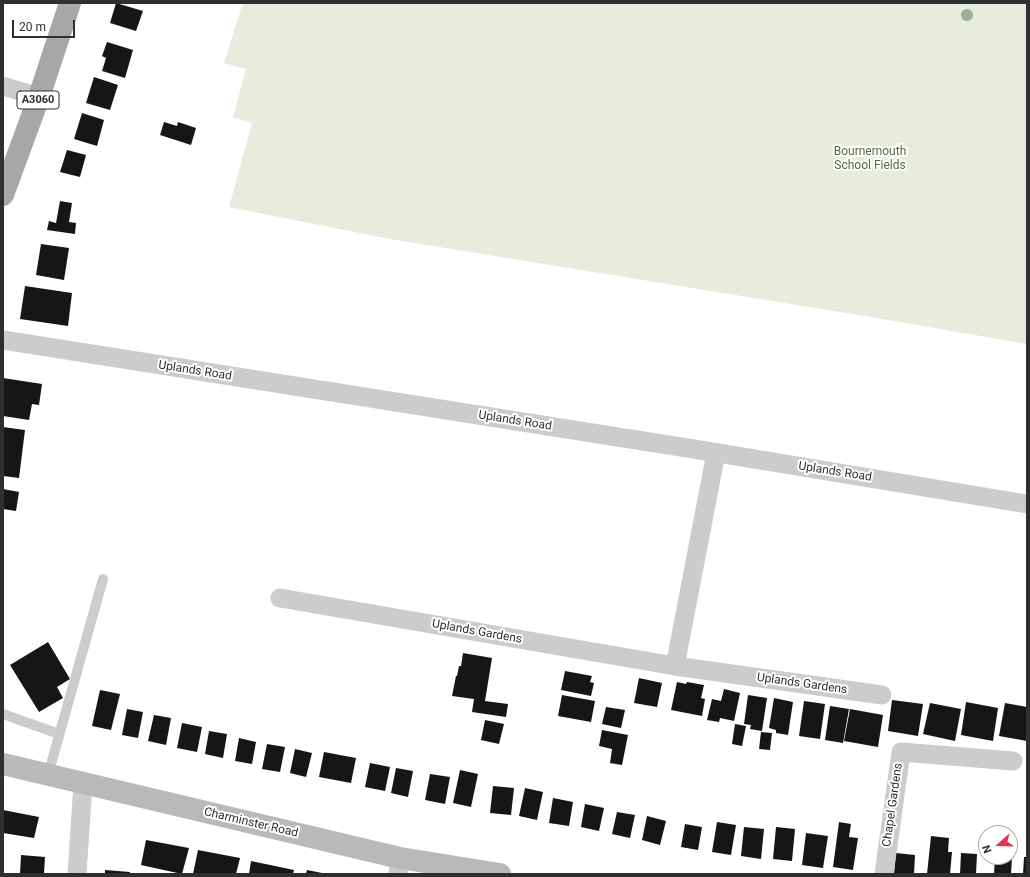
<!DOCTYPE html>
<style>
body{margin:0}
#map{position:relative;width:1030px;height:877px;overflow:hidden;background:#fff;font-family:Roboto,sans-serif}
canvas{display:block}
.frame{position:absolute;inset:0;border:4px solid #2f2f2f;pointer-events:none}
.north{position:absolute;left:978px;top:825px;width:40px;height:40px;box-sizing:border-box;background:#fff;border:1px solid #acacac;border-radius:50%;rotate:250deg;font-size:11px;font-weight:700;line-height:16px;text-align:center;color:#2f2f2f}
.north::after{content:'';display:block;margin:auto;width:14px;height:18px;background:#e33551;clip-path:polygon(50% 0,100% 100%,50% 72%,0 100%)}
.scale{position:absolute;left:12px;top:20px;width:63px;height:18px;box-sizing:border-box;border:2px solid #2f2f2f;border-top:0;padding-left:5px;font-size:12px;line-height:14px;white-space:nowrap;color:#2f2f2f;-webkit-text-stroke:3px #fff;paint-order:stroke}
</style>
<div id="map">
<canvas width="1030" height="877"></canvas>
<div class="frame"></div>
<div class="north">N</div>
<div class="scale">20 m</div>
</div>
<script>
const c = document.querySelector('canvas').getContext('2d');
c.lineJoin = 'round';
function fillPath(path, color) {
  c.fillStyle = color;
  c.fill(path, 'evenodd');
}
function trace(path, color, width, dash) {
  c.strokeStyle = color;
  c.lineWidth = width;
  c.lineCap = dash ? 'butt' : 'round';
  c.setLineDash(dash || []);
  c.stroke(path);
}
function drawText(font, color, halo, rows, align = 'center') {
  c.font = font + ' Roboto,sans-serif';
  c.lineWidth = 4;
  c.setLineDash([]);
  c.textBaseline = 'middle';
  c.strokeStyle = halo;
  c.fillStyle = color;
  for (const [text, x, y, turn = 0] of rows) {
    c.save();
    c.translate(x, y);
    c.rotate((+turn || 0) * Math.PI / 180);
    c.textAlign = isNaN(turn) ? turn : align;
    if (halo) c.strokeText(text, 0, 0);
    c.fillText(text, 0, 0);
    c.restore();
  }
}
fillPath(new Path2D(`
 M243 3H1027V344L871 317 390 239 229 207 252 123 233 117 246 69 224 63Z`), '#e7ecdd');
fillPath(new Path2D(`
 M116 3 143 11 136 31 110 23Z
 M107 42 133 50 125 78 102 71 106 58 102 56Z
 M94 77 118 85 110 110 86 103Z
 M82 113 104 120 97 146 74 139Z
 M164 122 177 126 178 122 196 128 191 145 160 135Z
 M67 150 86 155 80 177 60 172Z
 M60 201 72 203 69 222 76 223 75 234 47 230 49 221 56 223Z
 M41 244 69 248 64 280 36 275Z
 M25 286 72 293 68 326 20 319Z
 M3 378 42 384 39 405 32 404 29 420 3 416Z
 M3 427 25 430 19 478 3 476Z
 M3 489 19 492 16 511 3 509Z
 M48 642 70 679 57 687 63 698 39 712 10 665Z
 M463 653 492 658 485 701 508 704 506 717 472 712 474 699 452 696 456 676H457L459 666H461Z
 M565 671 592 676 590 682 594 683 591 696 561 690Z
 M639 678 662 683 657 707 634 703Z
 M677 682 686 684 687 682 704 685 701 698 705 699 702 716 671 710Z
 M724 689 740 693 734 721 720 718 719 722 707 720 712 699 721 701Z
 M100 690 120 694 111 730 92 726Z
 M562 695 595 701 591 722 558 716Z
 M748 695 767 698 762 731 750 729 751 725 744 724Z
 M774 698 793 702 788 735 776 733V730L769 728Z
 M892 700 923 704 918 736 888 731Z
 M804 701 825 704 820 739 799 736Z
 M966 702 998 708 993 741 961 735Z
 M930 703 961 709 955 741 923 734Z
 M1005 703 1027 707V741L999 736Z
 M830 706 849 709 843 743 825 740Z
 M606 707 625 710 621 728 602 724Z
 M127 709 143 712 138 738 122 735Z
 M850 709 883 715 878 747 844 741Z
 M154 715 171 718 166 745 148 741Z
 M485 720 504 724 499 744 481 740Z
 M182 723 202 727 197 752 177 748Z
 M735 724 746 726 742 746 732 744Z
 M602 730 628 735 622 765 610 763 612 749 599 746Z
 M209 731 227 734 223 758 205 754Z
 M761 732 772 733 770 750 759 749Z
 M239 738 256 742 252 764 235 761Z
 M267 744 285 747 280 772 262 769Z
 M295 749 312 753 306 777 290 773Z
 M324 752 356 758 351 783 319 777Z
 M370 763 390 767 385 791 365 787Z
 M396 768 413 771 408 797 391 793Z
 M460 770 478 774 471 807 453 803Z
 M430 774 450 777 445 804 425 800Z
 M493 786 514 788 511 815 490 813Z
 M525 788 543 792 537 820 519 816Z
 M553 798 573 802 569 826 549 823Z
 M585 804 604 808 599 831 581 827Z
 M3 810 39 817 34 838 3 833Z
 M617 812 635 815 630 838 612 834Z
 M647 816 666 821 660 845 642 840Z
 M717 822 736 825 731 855 712 852Z
 M839 822 851 824 849 837 858 838 853 870 833 867Z
 M685 824 702 827 698 850 681 847Z
 M744 827 764 829 761 859 741 856Z
 M776 827 795 829 792 861 773 859Z
 M806 833 828 836 823 868 802 865Z
 M931 836 949 838 948 852H952L950 874H927Z
 M146 840 189 848 182 874 141 865Z
 M198 850 240 858 236 874H193Z
 M896 853 915 855 914 874H894Z
 M961 853 977 854 976 874H960Z
 M21 855 45 857 44 874H20Z
 M995 857 1012 858 1011 874H994Z
 M1024 857H1027V874H1023Z
 M251 861 294 870 293 874H249Z
 M105 870 130 872V874H105Z
 M307 870 322 873V874H306Z`), '#161616');
trace(new Path2D(`
 M3 714 59 734
 M48 775 103 579`), '#ccc', 10);
trace(new Path2D(`
 M3 86 39 97
 M3 340 700 450 1027 504
 M280 598 675 666 882 695
 M675 666 716 453
 M77 874 83 784
 M398 874 400 858
 M884 874 901 752 1013 761`), '#ccc', 19);
trace(new Path2D(`
 M3 764 400 858 500 874`), '#b9b9b9', 22);
trace(new Path2D(`
 M3 195 39 97 70 3`), '#a7a7a7', 22);
c.fillStyle = '#a2ae94';
for (const [x, y] of [
 [967,15]
]) {
  c.beginPath();
  c.arc(x, y, 6, 0, 2 * Math.PI);
  c.fill();
}
for (const [x, y, w] of [
 [38,100,42]
]) {
  const box = new Path2D();
  box.roundRect(x - w / 2, y - 9, w, 18, 3);
  c.fillStyle = '#fff';
  c.fill(box);
  trace(box, '#2f2f2f', 1);
}
drawText('bold 11px', '#2f2f2f', null, [
 ["A3060",38,100]
]);
drawText('12px', '#566b3d', '#fff', [
 ["Bournemouth",870,152],
 ["School Fields",870,166]
]);
drawText('12px', '#2f2f2f', '#fff', [
 ["Uplands Road",195,371,9],
 ["Uplands Road",515,421,9],
 ["Uplands Road",835,472,9],
 ["Uplands Gardens",477,632,10],
 ["Uplands Gardens",802,684,8],
 ["Chapel Gardens",893,805,-82],
 ["Charminster Road",251,823,13]
]);
</script>
